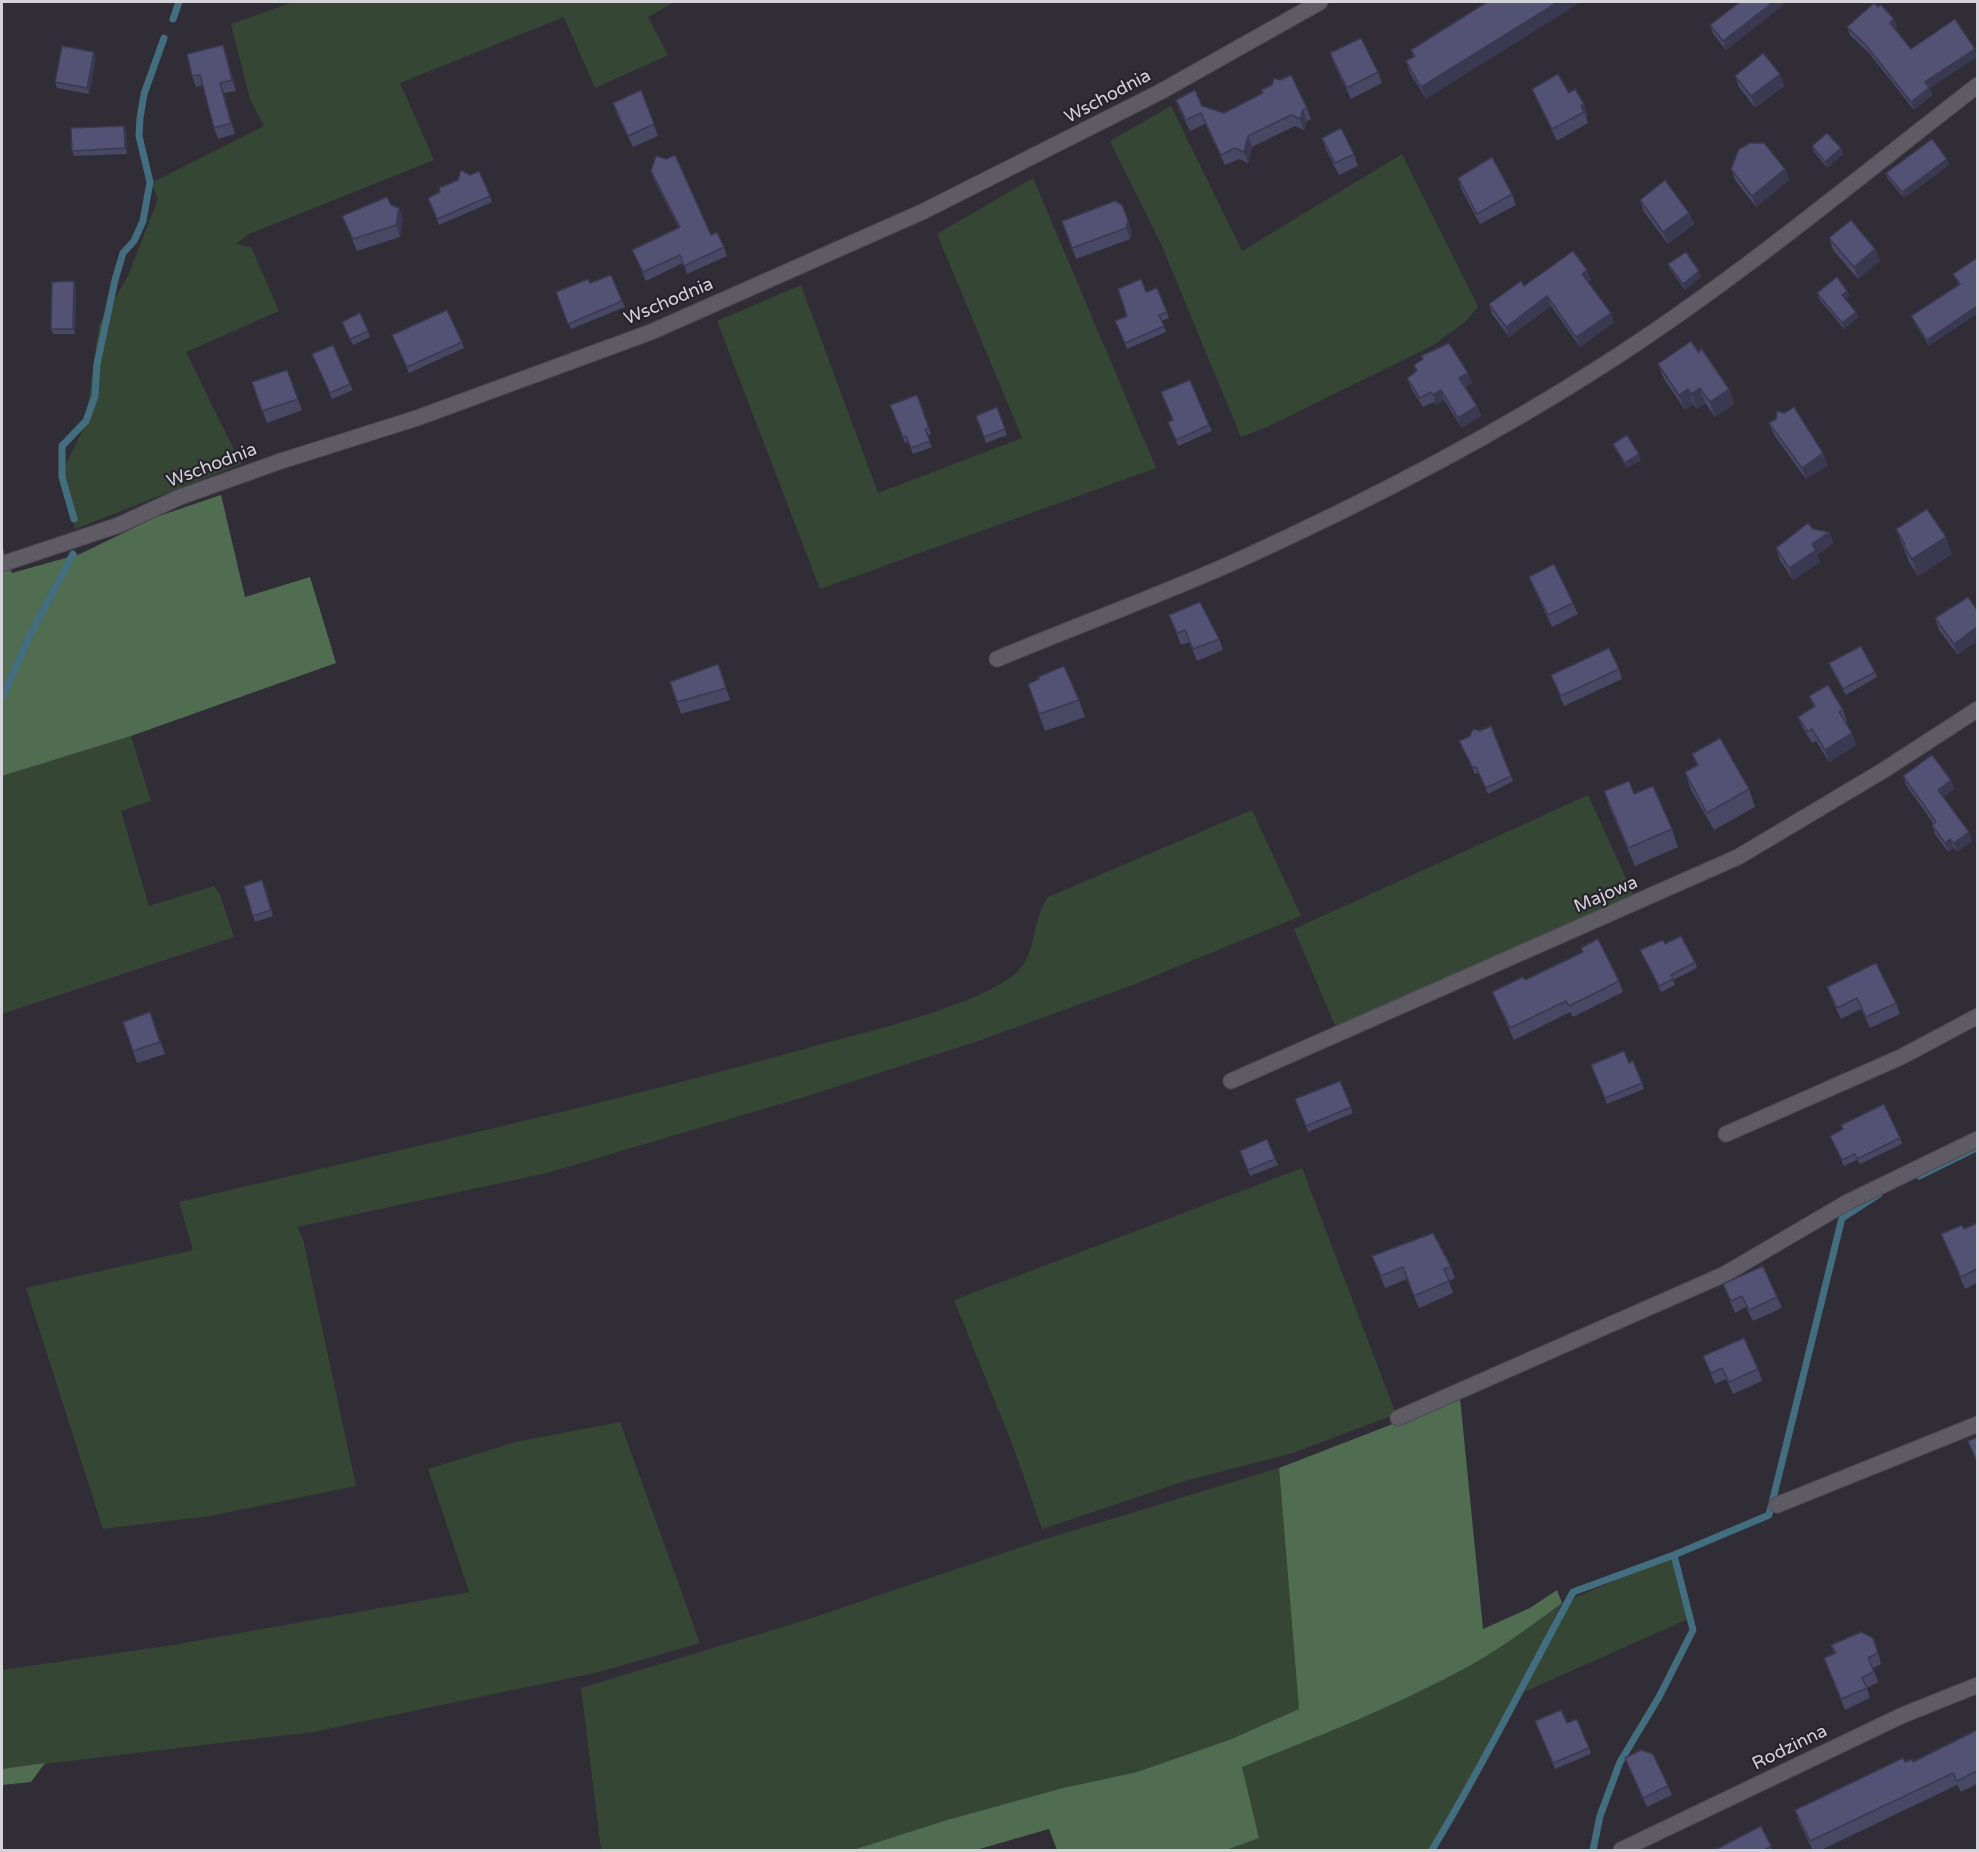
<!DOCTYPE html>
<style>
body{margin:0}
#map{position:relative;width:1979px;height:1852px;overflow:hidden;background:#302d36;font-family:"Varela Round",sans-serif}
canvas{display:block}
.frame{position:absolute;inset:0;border:3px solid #d5d3da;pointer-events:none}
</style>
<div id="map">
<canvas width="1979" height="1852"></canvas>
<div class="frame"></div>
</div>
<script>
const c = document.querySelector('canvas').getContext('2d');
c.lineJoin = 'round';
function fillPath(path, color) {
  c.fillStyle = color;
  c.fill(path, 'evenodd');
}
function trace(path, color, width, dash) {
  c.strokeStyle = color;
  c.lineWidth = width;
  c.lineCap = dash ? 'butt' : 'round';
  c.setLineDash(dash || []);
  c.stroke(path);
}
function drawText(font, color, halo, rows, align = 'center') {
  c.font = font + ' "Varela Round",sans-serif';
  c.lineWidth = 4.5;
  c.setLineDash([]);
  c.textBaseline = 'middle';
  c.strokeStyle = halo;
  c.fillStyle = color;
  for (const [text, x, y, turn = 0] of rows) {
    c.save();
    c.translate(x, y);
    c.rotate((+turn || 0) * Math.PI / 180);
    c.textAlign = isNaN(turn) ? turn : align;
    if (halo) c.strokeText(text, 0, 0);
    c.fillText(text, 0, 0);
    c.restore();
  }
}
fillPath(new Path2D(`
 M293 2H674L648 17 668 55 595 88 564 17 400 83 434 160 249 234 236 244 251 247 279 311 186 352 241 464 75 529 62 472 85 425 99 325 128 276 158 199 151 183 264 126 250 99 231 24Z
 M1171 106 1242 251 1402 154 1478 307 1466 321 1432 346 1267 427 1241 437 1161 244 1110 141Z
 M1033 178 1156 468 820 589 717 321 801 285 878 493 1022 438 937 234Z
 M131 736 151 801 121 811 149 906 214 886 220 895 234 937 2 1014V776Z
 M1588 795 1635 898 1437 982 1336 1028 1294 929Z
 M1252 810 1301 916 1130 986 981 1040 814 1094 547 1173 297 1227 303 1239 356 1486 210 1516 103 1529 26 1288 193 1250 179 1202C395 1151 612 1103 826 1043 873 1030 984 1004 1018 971 1037 952 1032 919 1048 897Z
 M1302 1168 1396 1414 1293 1453 1185 1481 1042 1529 1013 1446 954 1300Z
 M620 1422 700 1643 599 1672 313 1732 2 1769V1670L173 1645 469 1592 428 1469 515 1442Z
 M1279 1468 1299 1709 1229 1740 1137 1772 1063 1788 947 1820 853 1850H601L581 1688 812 1618 1039 1541Z
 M1672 1557 1688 1619 1524 1692 1571 1599Z
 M1562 1603 1475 1775 1429 1850H1226L1259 1837 1241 1767C1352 1723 1465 1674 1562 1603Z`), '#354635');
fillPath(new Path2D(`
 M221 495 245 597 310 577 336 663 131 736 2 776V543L5 558 12 573 80 554 156 517Z
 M1460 1398 1483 1629 1530 1608 1557 1590 1562 1603C1532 1625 1503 1647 1471 1665 1398 1705 1319 1736 1242 1767L1259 1838 1226 1850H1057L1049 1829 976 1850H853L947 1820 1063 1788 1137 1772 1229 1740 1299 1709 1279 1468Z
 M45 1763 31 1782 2 1785V1769Z`), '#506d51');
trace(new Path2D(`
 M173 19 179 2
 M74 519 62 477V446L86 421 95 396 97 364 115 280 123 253 134 241 143 221 150 182 139 136 140 118 144 94 164 38
 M2 698 29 637 73 554
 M1919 1176 1976 1148
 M1432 1850C1483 1766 1526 1678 1573 1592L1674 1555
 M1593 1850 1600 1816 1620 1762 1659 1697 1693 1630 1674 1555 1769 1515 1842 1218 1879 1194`), '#436e7f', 7);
const street = new Path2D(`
 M2 564 119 525 180 497 281 461 417 418 651 332 922 212 1160 92 1320 2
 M997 659C1078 625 1161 595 1241 559 1366 502 1490 438 1605 364 1736 280 1855 180 1978 85
 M1231 1081 1738 857 1884 770 1978 709
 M1726 1134 1901 1057 1978 1016
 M1398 1418 1725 1274 1846 1203 1978 1139
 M1777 1505 1978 1424
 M1621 1850 1903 1715 1978 1685`);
trace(street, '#4d4a53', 17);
trace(street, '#5f5b65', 15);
fillPath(new Path2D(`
 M1487 2 1426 99 1410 73 1406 61 1413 57 1411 50Z
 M1740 2H1782L1783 5 1726 50 1713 34 1710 25Z
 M1878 7 1894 19 1897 27 1895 29 1930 88 1932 95 1914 110 1869 53 1850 35 1847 27Z
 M223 45 227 56 236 91 224 93 235 134 218 139 214 128 203 85 196 87 192 76Z
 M1330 53 1378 72 1382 83 1351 99 1334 64Z
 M96 58 89 94 57 88 55 82Z
 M1780 74 1784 86 1755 108 1739 87 1735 76Z
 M1532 89 1569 93 1588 116 1586 117 1588 123 1557 141 1537 101Z
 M641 90 658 136 633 147 617 115 613 103Z
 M1176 100 1202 106 1224 113 1307 108 1311 119 1307 121 1304 130 1295 126 1252 147 1248 163 1239 159 1225 165 1205 124 1190 131 1180 111Z
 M124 126 126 132 127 154 74 156 72 151Z
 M1322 138 1354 154 1358 166 1339 175 1326 150Z
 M1812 146 1841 148 1843 154 1827 168 1814 152Z
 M1949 165 1904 198 1888 179 1886 173Z
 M1731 169H1785L1789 180 1756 207 1735 180Z
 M651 171 711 235 724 247 727 256 687 274 683 263 646 281 632 250 679 228 654 180Z
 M1458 178 1512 194 1516 205 1480 224 1461 189Z
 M458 180 490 196 492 202 439 225 428 198 440 192Z
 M1640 200 1689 213 1694 224 1668 244 1644 212Z
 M1115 201 1132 231 1130 239 1076 259 1062 221Z
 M391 205 399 208 403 219 400 237 357 251 342 216Z
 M1829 238 1875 249 1880 261 1858 279 1833 250Z
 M1977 258 1929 346 1914 322 1911 316 1959 285 1953 274Z
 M1668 264 1701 277 1685 290 1670 269Z
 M1587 270 1591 280 1588 282 1611 313 1614 322 1580 347 1551 306 1509 337 1492 314 1489 304 1524 286Z
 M611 275 625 307 571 329 556 292 590 283Z
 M74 281 76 287 75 334H53L51 329Z
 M1847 291 1849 296 1846 299 1856 312 1858 317 1844 329 1819 299 1817 293Z
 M1146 292 1167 312 1169 318 1162 321 1166 332 1127 349 1115 321 1127 316Z
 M342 322 368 331 370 337 353 345Z
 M392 335 462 342 464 348 409 373Z
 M1699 353 1729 389 1734 404 1715 417 1705 403 1697 409 1693 404 1685 410 1664 379 1658 364Z
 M312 354 350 384 353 390 332 399Z
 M1421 356 1468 373 1472 383 1465 387 1477 406 1481 416 1462 428 1444 400 1436 405 1434 402 1423 407 1411 388 1407 378 1416 372 1414 365 1422 359Z
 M287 370 302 410 267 423 252 382Z
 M1190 380 1212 431 1178 446 1168 422 1172 420Z
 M917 395 931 434 927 435 932 447 913 454 908 442 905 443 890 405Z
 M997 407 1007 435 986 443 976 416Z
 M1785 413 1828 465 1806 479 1774 435 1769 423Z
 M1613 444 1641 460 1627 468 1615 449Z
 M1813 529 1829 532 1833 543 1817 555 1820 562 1793 580 1780 560 1776 548Z
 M1896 529 1952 554 1918 576 1909 562Z
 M1529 577 1573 603 1578 614 1552 627 1534 589Z
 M1968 597 1958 655 1939 630 1935 618Z
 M1169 615 1219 639 1223 650 1197 661 1189 642 1181 645Z
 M1829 663 1875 672 1877 677 1846 695 1831 669Z
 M718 664 730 700 681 714 670 682Z
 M1619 669 1622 679 1564 706 1551 675Z
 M1039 679 1079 700 1085 717 1045 731 1028 684Z
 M1809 696 1843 710 1847 722 1845 723 1852 733 1856 745 1829 762 1816 741 1812 743 1803 728 1798 717 1814 707Z
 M1491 726 1513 781 1488 794 1478 773 1475 774 1459 741Z
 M1692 754 1749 789 1755 807 1714 830 1691 790 1685 772 1697 766Z
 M1903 776 1951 780 1954 789 1943 797 1972 841 1957 852 1954 848 1948 852 1935 834 1932 825 1933 823 1906 785Z
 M1604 791 1634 794 1672 829 1678 847 1635 866 1610 809Z
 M265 886 273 916 255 922 253 916Z
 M1665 944 1695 962 1697 968 1673 980 1675 985 1661 992 1640 950Z
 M1525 980 1619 981 1623 992 1573 1017 1570 1012 1514 1040 1497 1003 1492 992Z
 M1827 987 1896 1003 1900 1014 1870 1028 1861 1009 1841 1019 1831 998Z
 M150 1012 165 1054 137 1063 123 1022Z
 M1633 1061 1644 1089 1607 1104 1591 1065 1629 1063Z
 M1340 1081 1353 1113 1308 1132 1295 1099Z
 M1830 1136 1900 1138 1902 1144 1860 1164 1857 1160 1844 1166Z
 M1267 1139 1278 1165 1250 1176 1240 1151Z
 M1977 1223V1283L1965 1289 1941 1234 1964 1229Z
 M1372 1256 1451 1267 1455 1278 1449 1281 1453 1293 1419 1308 1407 1279 1385 1288Z
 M1723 1284 1777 1297 1782 1308 1753 1321 1746 1307 1735 1313Z
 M1703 1356 1758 1369 1762 1381 1733 1394 1726 1379 1715 1384Z
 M1831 1645 1877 1648 1881 1664 1873 1668 1878 1682 1867 1688 1870 1698 1845 1710 1824 1658 1834 1653Z
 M1567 1723 1589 1748 1591 1754 1555 1769 1537 1727Z
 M1977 1730V1784L1961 1792 1957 1785 1819 1851H1813L1799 1822 1795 1810 1905 1762H1913Z
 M1625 1758 1668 1786 1672 1795 1647 1807Z
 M1771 1846 1772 1851H1713Z`), '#484764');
fillPath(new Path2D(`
 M1558 2H1581L1426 99 1421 87Z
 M1773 2H1782L1783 5 1726 50 1723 41Z
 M1894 19 1897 27 1893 31 1890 23Z
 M223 45 227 56 236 91 232 80Z
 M1975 49 1977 57 1930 88 1932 95 1914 110 1911 102 1925 82Z
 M94 52 96 58 89 94 87 88Z
 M1780 74 1784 86 1755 108 1751 96Z
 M220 83 224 93 235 134 231 123Z
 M1584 104 1588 116 1586 117 1581 106Z
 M1303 110 1307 121 1304 130 1300 119Z
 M124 126 126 132 127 154 125 148Z
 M1248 136 1252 147 1248 163 1244 152Z
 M1841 148 1843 154 1827 168 1825 162Z
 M1947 159 1949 165 1904 198 1902 192Z
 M1785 169 1789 180 1756 207 1752 196Z
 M399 208 403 219 400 237 396 225Z
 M1689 213 1694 224 1668 244 1663 232Z
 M1128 220 1132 231 1130 239 1126 228Z
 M1875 249 1880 261 1858 279 1854 267Z
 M1587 270 1591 280 1586 283 1582 274Z
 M1699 271 1701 277 1685 290 1683 284Z
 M74 281 76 287 75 334 73 329Z
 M1847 291 1849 296 1844 301 1842 295Z
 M1547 296 1551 306 1509 337 1506 327Z
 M1977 306V314L1929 346 1927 340Z
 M1856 312 1858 317 1844 329 1842 323Z
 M1611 313 1614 322 1580 347 1576 337Z
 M1468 373 1472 383 1463 388 1459 378Z
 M1700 388 1705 403 1697 409 1691 394Z
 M1688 389 1693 404 1685 410 1679 395Z
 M1729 389 1734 404 1715 417 1710 402Z
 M1441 390 1444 400 1436 405 1433 395Z
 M1477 406 1481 416 1462 428 1458 418Z
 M1823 453 1828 465 1806 479 1802 468Z
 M1639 454 1641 460 1627 468 1625 463Z
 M1829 532 1833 543 1817 555 1820 562 1793 580 1789 568 1812 544Z
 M1946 537 1952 554 1918 576 1912 559Z
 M1977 627V641L1958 655 1954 644Z
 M1852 733 1856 745 1829 762 1825 750Z
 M1951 780 1954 789 1941 799 1938 790Z
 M1969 832 1972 841 1957 852 1954 843Z
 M1950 839 1954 848 1948 852 1945 843Z`), '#3b3951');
const building = new Path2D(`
 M1487 2H1558L1421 87 1406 61 1415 56 1411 50Z
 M1740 2H1773L1723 41 1710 25Z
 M1874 3 1878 7 1881 5 1894 19 1890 23 1911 49 1955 19 1975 49 1925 82 1929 88 1911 102 1866 45 1847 27Z
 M1361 38 1378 72 1347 88 1330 53Z
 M223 45 232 80 220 83 231 123 214 128 200 75 192 76 187 54Z
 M62 46 94 52 87 88 55 82Z
 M1763 53 1780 74 1751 96 1735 76Z
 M1558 74 1569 93 1575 89 1584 104 1581 106 1584 112 1552 129 1532 89Z
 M1291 75 1307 108 1303 110 1300 119 1291 115 1248 136 1244 152 1235 148 1221 155 1201 113 1186 120 1176 100 1195 90 1202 106 1224 113 1263 93 1261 90 1272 85 1274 78 1280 80Z
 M641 90 654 124 628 136 613 103Z
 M124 126 125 148 72 151 71 128Z
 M1341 128 1354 154 1335 163 1322 138Z
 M1827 133 1841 148 1825 162 1812 146Z
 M1932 139 1947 159 1902 192 1886 173Z
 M1750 143H1764L1785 169 1752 196 1731 169 1739 149Z
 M675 155 711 235 717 232 724 247 684 266 680 255 643 272 632 250 680 227 651 171 656 156 666 159Z
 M1492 157 1512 194 1477 214 1458 178Z
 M461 170 470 175 479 171 490 196 437 219 428 198 440 192 439 188 458 180Z
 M1665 180 1689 213 1663 232 1640 200Z
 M387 197 391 205 399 208 396 225 353 239 342 216Z
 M1115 201 1122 205 1128 220 1126 228 1072 248 1062 221Z
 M1851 220 1875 249 1854 267 1829 238Z
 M1573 251 1587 270 1582 274 1611 313 1576 337 1547 296 1506 327 1489 304 1521 281 1524 286Z
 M1686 252 1699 271 1683 284 1668 264Z
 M1977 258V306L1927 340 1911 316 1960 284 1953 274Z
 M611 275 622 301 568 324 556 292 588 279 590 283Z
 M1837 277 1847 291 1842 295 1856 312 1842 323 1817 293Z
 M1141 279 1146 292 1157 288 1167 312 1159 315 1164 326 1125 343 1115 321 1127 316 1118 289Z
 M74 281 73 329H51L52 282Z
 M447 310 462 342 407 367 392 335Z
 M360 313 368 331 350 339 342 322Z
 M1691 341 1699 353 1701 348 1729 389 1710 402 1700 388 1691 394 1688 389 1679 395 1658 364Z
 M1449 343 1468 373 1459 378 1477 406 1458 418 1441 390 1433 395 1431 392 1420 398 1407 378 1417 371 1414 365 1423 359 1421 356Z
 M333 345 350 384 330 393 312 354Z
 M287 370 298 399 262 411 252 382Z
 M1190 380 1209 425 1176 440 1168 422 1173 420 1161 392Z
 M917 395 929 428 925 429 930 441 911 448 906 436 903 437 890 405Z
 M997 407 1005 429 984 437 976 416Z
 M1794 407 1823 453 1802 468 1769 423 1776 419 1777 411 1785 413Z
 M1627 435 1639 454 1625 463 1613 444Z
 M1927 509 1946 537 1912 559 1903 545 1905 544 1896 529Z
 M1808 523 1813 529 1829 532 1812 544 1816 550 1789 568 1776 548Z
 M1554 564 1573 603 1548 615 1529 577Z
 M1968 597 1977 610V627L1954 644 1935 618Z
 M1200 602 1219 639 1193 649 1185 630 1177 633 1169 615Z
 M1861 646 1875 672 1843 689 1829 663Z
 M1609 648 1619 669 1561 696 1551 675Z
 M718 664 726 688 677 702 670 682Z
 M1064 666 1079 700 1039 714 1028 684 1039 679 1038 677Z
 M1828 685 1843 710 1839 712 1852 733 1825 750 1812 729 1808 732 1798 717 1815 706 1809 696Z
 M1491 726 1511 776 1486 788 1476 767 1473 768 1459 741 1470 736 1473 729 1480 731Z
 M1720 738 1749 789 1707 813 1685 772 1698 765 1692 754Z
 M1932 755 1951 780 1938 790 1969 832 1954 843 1950 839 1945 843 1932 825 1936 822 1903 776Z
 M1629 781 1634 794 1653 786 1672 829 1628 848 1604 791Z
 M262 880 271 910 253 916 244 886Z
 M1681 936 1695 962 1671 975 1673 979 1659 986 1640 950 1663 940 1665 944Z
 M1598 939 1619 981 1569 1006 1566 1001 1510 1028 1492 992 1523 977 1525 980 1583 952 1581 948Z
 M1876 963 1896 1003 1866 1017 1857 998 1837 1008 1827 987Z
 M150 1012 160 1042 133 1051 123 1022Z
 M1624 1051 1629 1063 1633 1061 1642 1083 1605 1098 1591 1065Z
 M1340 1081 1351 1107 1306 1126 1295 1099Z
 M1884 1104 1900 1138 1857 1159 1855 1154 1842 1160 1830 1136 1843 1129 1841 1125Z
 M1267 1139 1275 1159 1248 1170 1240 1151Z
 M1977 1223V1269L1961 1277 1941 1234 1962 1225 1964 1229Z
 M1433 1233 1451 1267 1444 1269 1449 1281 1414 1296 1403 1267 1381 1276 1372 1256Z
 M1763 1266 1777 1297 1749 1310 1742 1296 1731 1301 1723 1284Z
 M1744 1338 1758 1369 1729 1382 1722 1368 1711 1373 1703 1356Z
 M1977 1437V1462L1968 1441Z
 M1861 1632 1873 1638 1878 1653 1868 1658 1874 1671 1862 1678 1867 1688 1841 1699 1824 1658 1836 1653 1831 1645Z
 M1561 1710 1567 1723 1577 1719 1589 1748 1553 1763 1535 1721Z
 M1977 1730V1771L1957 1781 1953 1773 1810 1841 1795 1810 1903 1758 1905 1762 1912 1759 1913 1762Z
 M1641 1750 1653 1754 1668 1786 1643 1798 1625 1758Z
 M1761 1826 1771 1846 1763 1851H1713Z`);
fillPath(building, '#545274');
trace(building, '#3b3951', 1.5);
drawText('18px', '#d5d3da', '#26232c', [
 ["Wschodnia",1108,97,-28],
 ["Wschodnia",669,302,-23],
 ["Wschodnia",212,466,-21],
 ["Majowa",1606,895,-23],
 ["Rodzinna",1790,1748,-26]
]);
</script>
